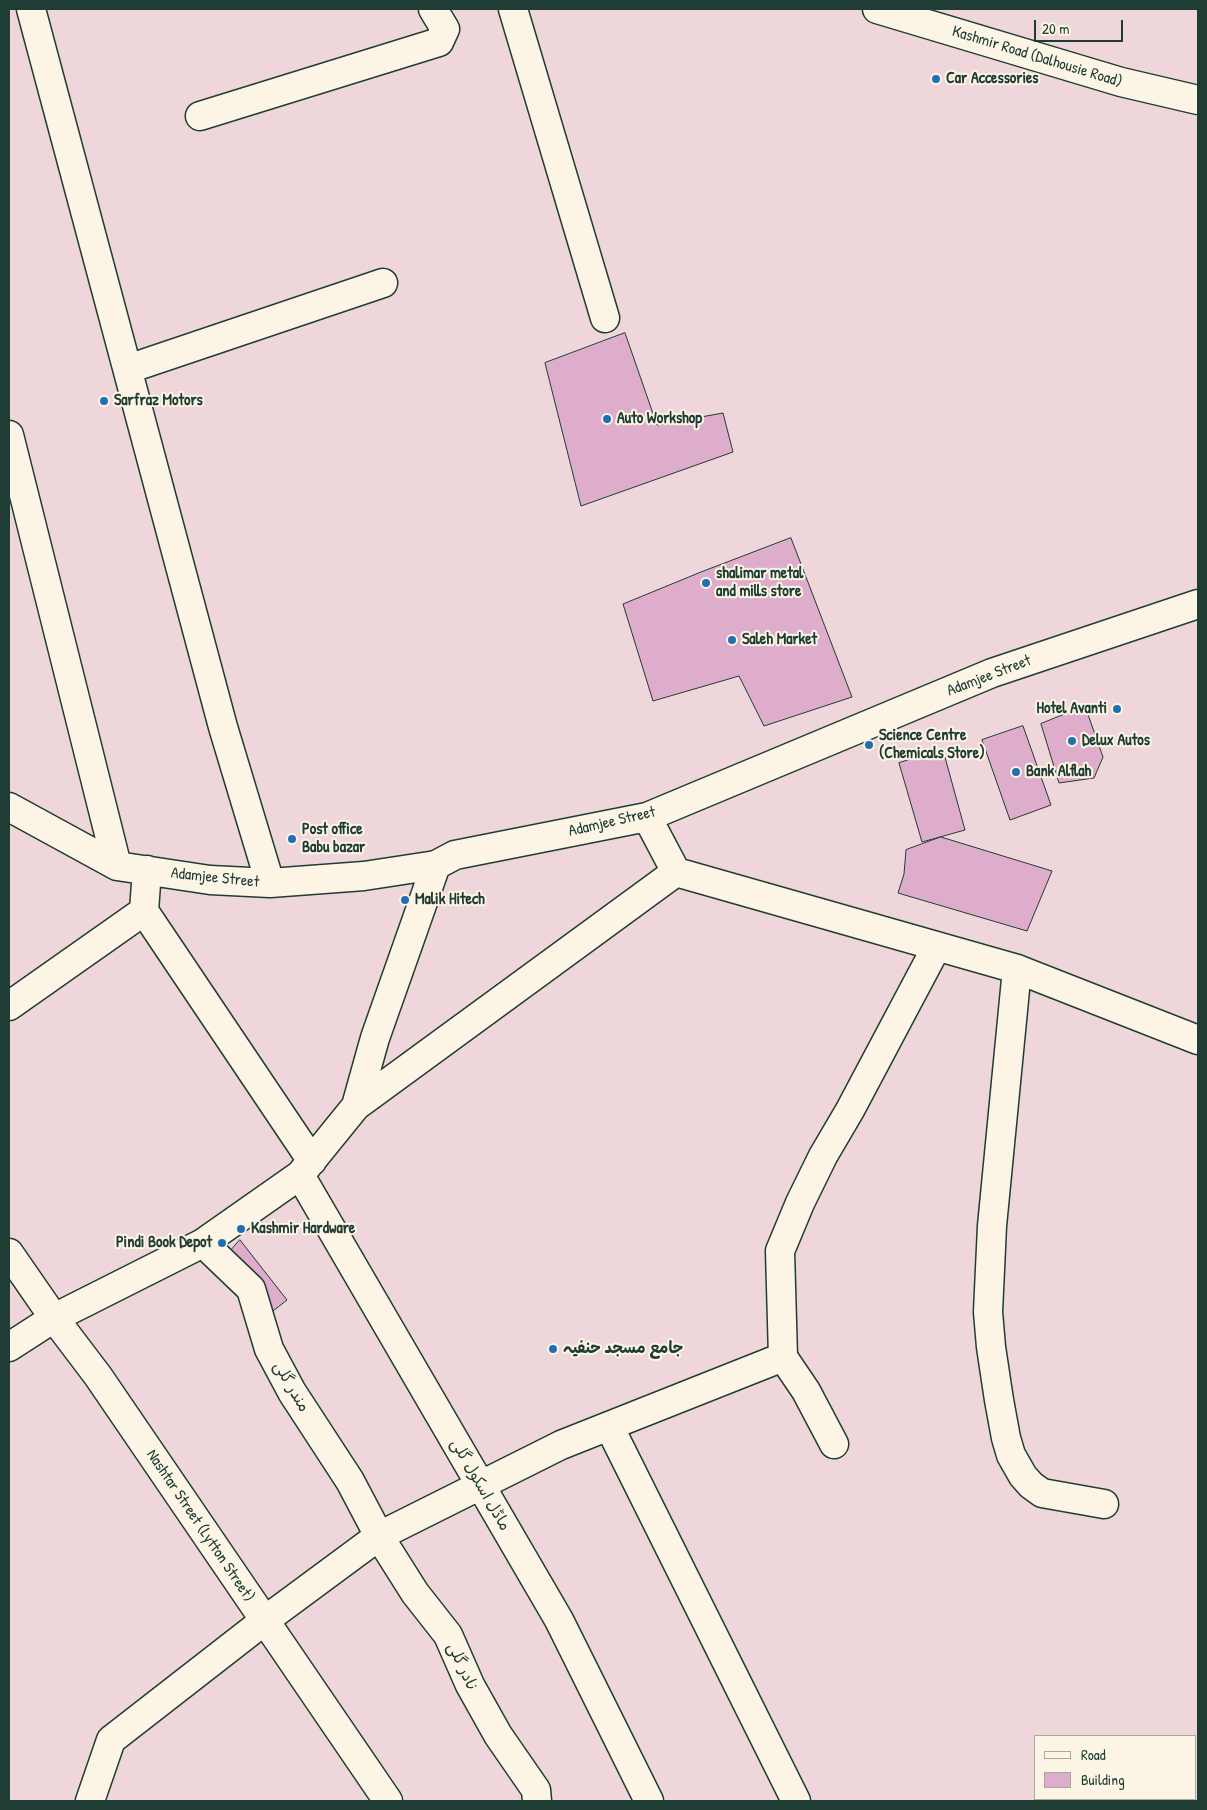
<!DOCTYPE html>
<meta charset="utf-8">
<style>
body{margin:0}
#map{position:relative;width:1207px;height:1810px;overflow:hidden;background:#f6e7e0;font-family:"Patrick Hand",sans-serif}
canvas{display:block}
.frame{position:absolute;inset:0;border:10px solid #1f3d34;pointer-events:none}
.legend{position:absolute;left:1034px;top:1735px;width:162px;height:65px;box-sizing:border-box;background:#fcf5e5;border:1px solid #a4ab9e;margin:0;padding:6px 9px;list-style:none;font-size:15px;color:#1f3d34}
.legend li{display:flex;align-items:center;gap:10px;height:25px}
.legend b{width:25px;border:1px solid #a4ab9e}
.scale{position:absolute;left:1034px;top:20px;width:89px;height:22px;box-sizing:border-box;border:2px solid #1f3d34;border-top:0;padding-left:6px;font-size:15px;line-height:18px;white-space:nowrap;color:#1f3d34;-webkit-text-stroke:4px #fcf5e5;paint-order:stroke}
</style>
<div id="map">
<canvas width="1207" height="1810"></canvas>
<div class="frame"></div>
<ul class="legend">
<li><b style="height:6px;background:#fcf5e5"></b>Road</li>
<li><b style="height:14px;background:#deadcc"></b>Building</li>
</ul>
<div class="scale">20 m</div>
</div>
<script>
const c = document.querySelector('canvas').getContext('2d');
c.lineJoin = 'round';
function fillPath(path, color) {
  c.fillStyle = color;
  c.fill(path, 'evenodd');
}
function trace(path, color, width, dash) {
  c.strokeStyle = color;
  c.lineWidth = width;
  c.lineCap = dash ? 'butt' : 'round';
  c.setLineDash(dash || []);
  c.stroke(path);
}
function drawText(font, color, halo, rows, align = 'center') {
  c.font = font + ' "Patrick Hand","Playpen Sans Arabic",sans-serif';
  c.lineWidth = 4;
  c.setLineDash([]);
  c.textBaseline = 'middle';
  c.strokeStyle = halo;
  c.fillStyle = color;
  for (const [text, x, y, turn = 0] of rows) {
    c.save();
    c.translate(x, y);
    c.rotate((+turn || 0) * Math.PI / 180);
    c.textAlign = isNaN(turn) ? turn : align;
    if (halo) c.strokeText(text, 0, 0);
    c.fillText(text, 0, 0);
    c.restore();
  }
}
fillPath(new Path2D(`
 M9 9H1198V1801H9ZM1036 1736H1196V1799H1036Z`), '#efd6da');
const building = new Path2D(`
 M625 333 657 425 723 413 733 452 581 506 545 363Z
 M791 538 852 697 764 726 739 676 653 701 623 604 701 572Z
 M1085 706 1103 757 1094 778 1059 783 1041 724Z
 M1023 726 1051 805 1010 820 982 740Z
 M943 750 965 830 922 842 899 763Z
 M941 837 1052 871 1027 931 898 893 904 874 906 850Z
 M240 1240 287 1300 273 1311 264 1321 226 1256Z`);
fillPath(building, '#deadcc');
trace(building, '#1f3d34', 1);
const minor = new Path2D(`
 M31 9 223 727 270 883
 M513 9 605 318
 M200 116 439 42 445 29 433 9
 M128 369 383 283
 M9 435 117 866
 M9 807 117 866 210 880 270 883 364 876 436 865 455 855 647 817 992 673 1198 604
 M647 817 676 872 1017 969 1198 1040
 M147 870 144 911 312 1161
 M1017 969 992 1226 988 1312 991 1347 999 1400 1006 1438 1011 1455 1023 1476 1031 1485 1042 1493 1104 1504
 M9 1006 144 911
 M356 1106 676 872
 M300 1175 559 1620 649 1801
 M203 1243 251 1289 269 1349 292 1392 350 1481 379 1536 415 1593 448 1635 470 1685 498 1735 536 1790 537 1801
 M9 1253 54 1318 98 1376 388 1801
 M9 1347 54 1318 203 1243 300 1175 356 1106 375 1038 436 865
 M609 1426 796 1801
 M834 1444 806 1391 783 1357 780 1251 800 1203 823 1156 850 1110 937 946
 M90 1801 111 1740 264 1621 379 1536 561 1445 783 1357`);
const major = new Path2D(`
 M877 9 1121 82 1198 100`);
trace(minor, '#1f3d34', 31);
trace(major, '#1f3d34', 31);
trace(minor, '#fcf5e5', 28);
trace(major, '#fcf5e5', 28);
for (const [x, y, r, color] of [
 [936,79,5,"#1f6fb2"],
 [104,401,5,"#1f6fb2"],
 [607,419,5,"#1f6fb2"],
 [706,583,5,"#1f6fb2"],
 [732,640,5,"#1f6fb2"],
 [1117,709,5,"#1f6fb2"],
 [1072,741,5,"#1f6fb2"],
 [869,745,5,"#1f6fb2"],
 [1016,772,5,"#1f6fb2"],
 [292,839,5,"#1f6fb2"],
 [405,900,5,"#1f6fb2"],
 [241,1229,5,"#1f6fb2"],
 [222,1243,5,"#1f6fb2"],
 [553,1349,5,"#1f6fb2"]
]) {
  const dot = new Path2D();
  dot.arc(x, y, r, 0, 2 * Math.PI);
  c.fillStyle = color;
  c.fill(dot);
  trace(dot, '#fcf5e5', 2);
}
drawText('16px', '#1f3d34', '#fcf5e5', [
 ["Kashmir Road (Dalhousie Road)",1037,57,17],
 ["Adamjee Street",989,676,-21],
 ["Adamjee Street",612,822,-13],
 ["Adamjee Street",215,878,6],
 ["مندر گلی",291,1387,60],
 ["ماڈل اسکول گلی",480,1485,60],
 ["Nashtar Street (Lytton Street)",200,1526,56],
 ["نادر گلی",462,1667,65]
]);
drawText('bold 16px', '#1f3d34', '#fcf5e5', [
 ["Car Accessories",946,79],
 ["Sarfraz Motors",114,401],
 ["Auto Workshop",617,419],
 ["shalimar metal",716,574],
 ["and mills store",716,592],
 ["Saleh Market",742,640],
 ["Hotel Avanti",1107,709,"right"],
 ["Science Centre",879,736],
 ["(Chemicals Store)",879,754],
 ["Delux Autos",1082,741],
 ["Bank Alflah",1026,772],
 ["Post office",302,830],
 ["Babu bazar",302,848],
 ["Malik Hitech",415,900],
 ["Kashmir Hardware",251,1229],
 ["Pindi Book Depot",212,1243,"right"],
 ["جامع مسجد حنفیہ",563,1349]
], 'left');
</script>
